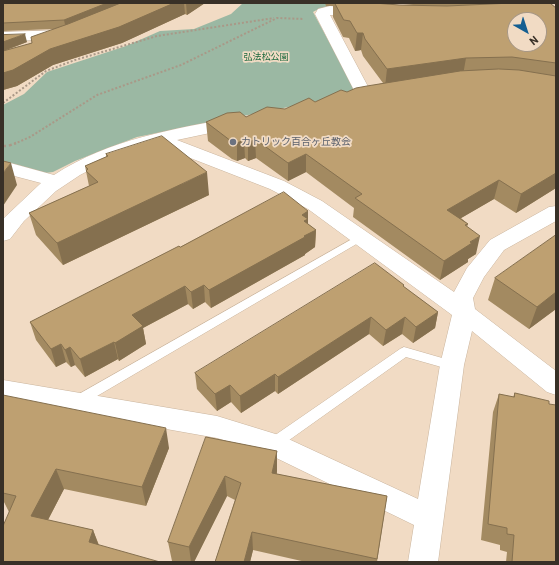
<!DOCTYPE html>
<meta charset="utf-8">
<style>
body{margin:0}
#map{position:relative;width:559px;height:565px;overflow:hidden;background:#f1dbc4;font-family:Barlow,sans-serif}
canvas{display:block}
.frame{position:absolute;inset:0;border:4px solid #383027;pointer-events:none}
.north{position:absolute;left:507px;top:12px;width:40px;height:40px;box-sizing:border-box;background:#f1dbc4;border:1px solid #a79785;border-radius:50%;rotate:141deg;font-size:11px;font-weight:700;line-height:16px;text-align:center;color:#383027}
.north::after{content:'';display:block;margin:auto;width:14px;height:18px;background:#145e91;clip-path:polygon(50% 0,100% 100%,50% 72%,0 100%)}
</style>
<div id="map">
<canvas width="559" height="565"></canvas>
<div class="frame"></div>
<div class="north">N</div>
</div>
<script>
const c = document.querySelector('canvas').getContext('2d');
c.lineJoin = 'round';
function fillPath(path, color) {
  c.fillStyle = color;
  c.fill(path, 'evenodd');
}
function trace(path, color, width, dash) {
  c.strokeStyle = color;
  c.lineWidth = width;
  c.lineCap = dash ? 'butt' : 'round';
  c.setLineDash(dash || []);
  c.stroke(path);
}
function drawText(font, color, halo, rows, align = 'center') {
  c.font = font + ' Barlow,"Noto Sans JP",sans-serif';
  c.lineWidth = 3.5;
  c.setLineDash([]);
  c.textBaseline = 'middle';
  c.strokeStyle = halo;
  c.fillStyle = color;
  for (const [text, x, y, turn = 0] of rows) {
    c.save();
    c.translate(x, y);
    c.rotate((+turn || 0) * Math.PI / 180);
    c.textAlign = isNaN(turn) ? turn : align;
    if (halo) c.strokeText(text, 0, 0);
    c.fillText(text, 0, 0);
    c.restore();
  }
}
fillPath(new Path2D(`
 M243 3H355C343 5 322 6 313 12L355 90 349 95 137 137 75 161 53 172 45 173 3 162V105L24 94 47 72 126 46 160 31 194 29 231 14Z`), '#9bb8a3');
const service = new Path2D(`
 M361 234 366 237 365 239 80 406 76 407 72 406 70 402 72 398Z
 M404 347 456 362 458 365 456 368 452 370 406 357 278 448 273 450 268 448 266 444 268 440 400 349Z`);
const minor = new Path2D(`
 M330 6 363 9 368 10 370 13 368 16 363 17 330 15 373 96 371 100 365 101 359 100 357 96 315 14 318 9Z
 M62 30 67 32 70 35 67 38 3 42V32Z
 M237 117 243 118 246 122 243 126 177 140 284 181 322 201 454 292 467 268 490 240 549 207 556 206V221L504 250 484 277 473 298 475 309 556 371V395L547 392 472 331 464 365 438 562H408L414 525 266 453 217 438 3 400V380L217 416 282 436 418 499 440 365 452 315 308 209 270 189 157 145 105 162 80 175 56 191 24 221 10 239 3 241V219L41 183 3 173V161L54 175C109 139 174 129 237 117Z`);
trace(service, '#c9b49d', 1);
trace(minor, '#c9b49d', 1);
trace(new Path2D(`
 M3 103 46 71 75 60 157 36 274 18
 M14 144 30 137 97 95 181 65 277 18 304 19`), '#a99887', 2, [2, 2]);
trace(new Path2D(`
 M3 146H8L16 143`), '#a99887', 2.5, [3, 3]);
fillPath(service, '#fff');
fillPath(minor, '#fff');
fillPath(new Path2D(`
 M3 3H205L187 15 185 14 122 43 53 65 17 86 3 90V35L27 42 7 50 32 43 53 29 3 31Z
 M325 3H375L399 5H413L393 3H550L556 8V188L516 213 494 199 461 218 468 224 467 227 476 254 468 259V262L440 280 353 217 354 208 306 172 288 181 256 158 248 161 245 158 237 161 232 159 208 141 206 122 246 117 285 109 315 102 347 92 383 83 363 56 361 50 355 51 349 38 343 37 333 17V6H326Z
 M106 154 209 195 63 265 36 235 29 213 89 186 85 166 106 157Z
 M308 211V224L316 230 315 247 305 254V255L211 308 205 302 193 309 188 304 143 328 146 344 119 361 118 359 85 377 75 365 71 367 66 362 56 367 36 340 30 322 180 247Z
 M556 235V309L529 329 488 300 495 278Z
 M404 287 438 312 435 328 413 343 402 334 383 346 369 334 278 394 275 391 241 413 231 402 217 411 197 389 195 373Z
 M515 393 549 404 556 562H506L507 552 500 550V545L481 540 493 412 499 394 513 397Z
 M3 396 169 448 146 506 64 489 48 520 93 530 99 545 3 562 9 512 3 500Z
 M206 437 277 451V474L387 496 377 562H306L253 550 250 562H215L235 500 227 496 194 562H177L172 561 168 542Z`), '#a38a61');
fillPath(new Path2D(`
 M107 3H128L66 29 64 20Z
 M174 3H184L185 14 122 43 53 65 17 86 3 90V73L50 49Z
 M186 3H205L187 15Z
 M357 33H363L361 50 355 51Z
 M25 34 27 42 3 51V42Z
 M466 58 463 75 385 87 387 69Z
 M255 139 256 158 248 161V143Z
 M244 140 245 158 237 161V143Z
 M306 154V172L288 181V163Z
 M11 163 17 185 3 206V173Z
 M207 172 209 195 63 265 57 243Z
 M556 173V188L516 213 521 194Z
 M499 180 494 199 444 228 447 210Z
 M308 211V228L316 230 315 247 305 254V255L211 308 209 290 302 215Z
 M480 236 476 254 468 259V262L440 280 444 261 470 242Z
 M204 285 205 302 193 309 191 292Z
 M185 286 188 304 143 328 146 344 119 361 115 343 132 315Z
 M556 292V309L529 329 537 307Z
 M438 312 435 328 413 343 416 327Z
 M371 317 369 334 278 394V377Z
 M405 317 402 334 383 346 386 330Z
 M114 342 118 359 85 377 80 359Z
 M61 344 66 362 56 367 51 349Z
 M70 347 75 365 71 367 65 350Z
 M275 374V391L241 413 240 396Z
 M230 385 231 402 217 411 215 394Z
 M166 428 169 448 146 506 142 487Z
 M277 451V471L272 492V473Z
 M56 469 64 489 40 535 31 516Z
 M225 476 227 496 194 562H191L189 547Z
 M93 530 100 549 89 542Z
 M252 532 253 550 250 562H244Z`), '#85704f');
const building = new Path2D(`
 M3 3H107L64 20 3 23Z
 M121 3H174L119 27 50 49 13 70 3 73V51L32 43 31 37 68 24Z
 M335 3H374L399 5 447 6 512 3H550L556 8V63L512 57 466 58 387 69 365 39 363 33H357L350 21 344 20ZM515 20H539V44H515Z
 M25 34 3 42V35Z
 M499 69 519 70 556 76V173L521 194 499 180 447 210 468 224 465 225 480 236 470 242 472 243 444 261 355 198 362 194 306 154 288 163 255 139 248 143 244 140 237 143 231 141 206 122 227 113 240 112 246 117 267 107 285 109 309 98 315 102 341 90 347 92 356 88 367 86 460 71Z
 M162 136 207 172 57 243 29 213 98 182 86 171 88 169 85 166 108 156 106 154Z
 M3 161 11 163 3 173Z
 M284 192 308 211 302 215 308 219 304 221 316 230 304 236 305 237 209 290 204 285 191 292 185 286 132 315 143 326 115 343 114 342 80 359 70 347 65 350 61 344 51 349 30 322 179 246 180 247Z
 M556 235V292L537 307 495 278Z
 M375 263 404 285 403 286 438 312 416 327 405 317 386 330 371 317 278 377 275 374 240 396 230 385 215 394 195 373Z
 M515 393 549 401V404L556 405V562H512L514 535 507 534V528L488 524 499 394 514 397Z
 M3 395 166 428 142 487 56 469 31 516 93 530 89 542 160 562H3V526L16 496 3 493Z
 M206 437 277 451 272 473 387 496 377 559 252 532 244 562H215L241 483 225 476 189 547 168 542Z`);
fillPath(building, '#bea071');
trace(building, '#85704f', 1);
for (const [x, y, r, color] of [
 [233,142,4,"#6b7280"]
]) {
  const dot = new Path2D();
  dot.arc(x, y, r, 0, 2 * Math.PI);
  c.fillStyle = color;
  c.fill(dot);
  trace(dot, '#f1dbc4', 1.5);
}
drawText('9px', '#19673c', '#f1dbc4', [
 ["弘法松公園",266,57]
]);
drawText('10px', '#5b616d', '#f1dbc4', [
 ["カトリック百合ヶ丘教会",241,142]
], 'left');
</script>
